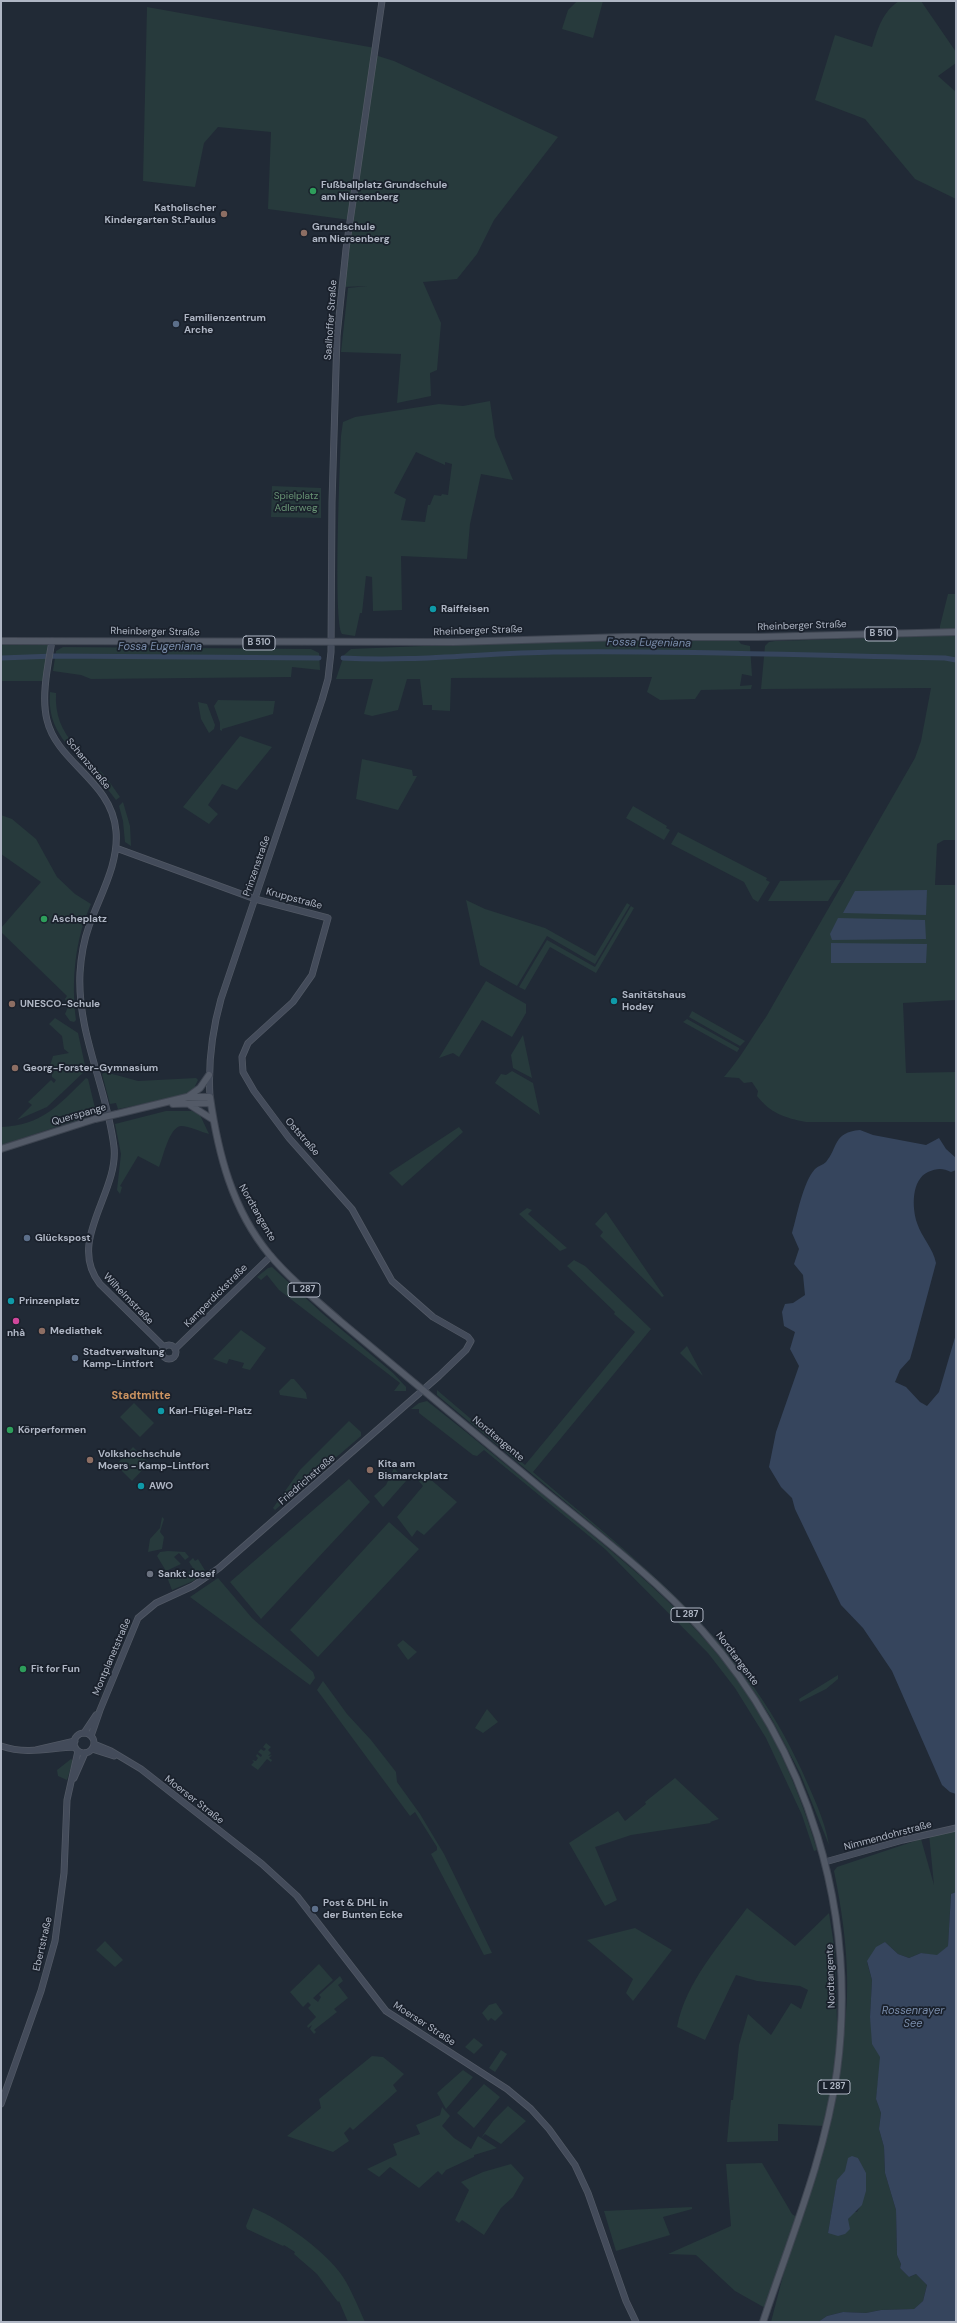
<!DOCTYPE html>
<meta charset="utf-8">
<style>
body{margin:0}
#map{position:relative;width:957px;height:2323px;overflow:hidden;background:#212a36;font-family:"DM Sans",sans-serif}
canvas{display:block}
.frame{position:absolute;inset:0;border:2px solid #afb6c4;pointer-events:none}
</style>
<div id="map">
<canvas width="957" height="2323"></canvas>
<div class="frame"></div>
</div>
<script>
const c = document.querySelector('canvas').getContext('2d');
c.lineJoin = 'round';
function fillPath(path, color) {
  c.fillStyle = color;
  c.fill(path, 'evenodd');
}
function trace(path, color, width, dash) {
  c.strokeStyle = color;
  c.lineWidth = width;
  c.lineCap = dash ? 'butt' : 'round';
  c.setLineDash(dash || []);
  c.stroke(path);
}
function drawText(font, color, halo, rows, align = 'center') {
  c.font = font + ' "DM Sans",sans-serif';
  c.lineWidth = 3.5;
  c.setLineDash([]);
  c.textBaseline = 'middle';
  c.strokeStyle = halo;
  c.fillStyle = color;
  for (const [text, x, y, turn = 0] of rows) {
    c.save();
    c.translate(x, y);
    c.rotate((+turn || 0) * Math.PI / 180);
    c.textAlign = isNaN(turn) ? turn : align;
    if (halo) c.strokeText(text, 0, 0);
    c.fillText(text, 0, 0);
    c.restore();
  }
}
fillPath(new Path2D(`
 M577 1H603L593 38 562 29 568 10Z
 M899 1H921L956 52V63L938 76 956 92V199L915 179 865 119 815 100 835 35 872 47C878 29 882 12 899 1Z
 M147 7 375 48V55L394 61 558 137 494 220 477 254 457 279 423 282 441 323 437 370 430 373 431 396 397 403 401 354 341 352 348 288 368 286 342 287 350 220 268 209 271 132 218 127 204 143 195 187 143 181Z
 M490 401 495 437 513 480 481 474 470 524 467 559 401 556 402 610 373 611 372 577 366 576 362 613H360L355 636 342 634C333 621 340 462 341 436L343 422 355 417 439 404 463 406ZM416 452 445 465V462L452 464 448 495 442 494 441 496 434 495 430 505H428L425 522 401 520 406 499 394 493Z
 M272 486 321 488V518L271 517Z
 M948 594H956V840H944L937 844 935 885H956V1000L903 1003 906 1073 956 1072V1122H806C785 1118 770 1113 757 1096L758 1091 752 1082 744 1083 739 1078 724 1077C740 1059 752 1037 766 1017L915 758 921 741 931 688 761 689 765 646 769 642 775 641 940 636V626Z
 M669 639 738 640 741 644 750 646 752 676 742 674 740 686 752 685 751 689 701 690 695 699 660 700 647 692 652 677 451 678 450 711 432 710V705H423L420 679H407L398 710 372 716 364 714 373 679H336L344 655 351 649 542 641Z
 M1 641H52L46 681H1Z
 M63 647 311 649 319 653 320 670 292 667 291 677 91 679 81 675 53 671 56 651Z
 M50 692 56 693C55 715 61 730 76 747L72 750C56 733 48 716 50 692Z
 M218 700 275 701 273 714 222 729V731L220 730V723L214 706Z
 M198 702 207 704 215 725 214 729 209 733 201 719Z
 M240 736 272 747 237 790 222 784 208 805 218 814 209 824 183 807Z
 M80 751 106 777 120 797 116 800 96 774 76 754Z
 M362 759 412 770 413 776H417L398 810 356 799Z
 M123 802 130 826 131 846 125 842 123 821 119 806Z
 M633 806 667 826 666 828 670 830 664 840 626 818Z
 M1 815 12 819 36 839 57 877 75 894 91 904C75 939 71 981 76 1020L74 1022 70 1021 65 1014 68 1007 65 999 67 996 1 932V928L41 882 1 854Z
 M678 832 767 878 766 880 770 882 758 902 753 899 744 882 671 844Z
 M841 880 828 901H768L780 881Z
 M466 900 485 909 545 928 595 956 627 903 630 905 595 964 547 936 517 986 480 965Z
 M631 906 634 908 596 973 550 947 525 990 519 987 547 940 595 967Z
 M486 981 526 1004V1013L512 1037 482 1020 459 1057 453 1053 439 1058Z
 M692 1011 745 1041 740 1046 689 1017Z
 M55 1018 78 1033 86 1070 47 1107 17 1120 32 1105 28 1102 51 1080 54 1083 56 1080 52 1077V1073L49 1069 53 1056 69 1053 64 1049 62 1036 49 1024Z
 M687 1019 739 1048V1049L737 1052 683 1022Z
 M523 1035 532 1078 513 1068 511 1055Z
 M512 1071 533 1083 540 1115 495 1083 501 1074 506 1075Z
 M105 1072 138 1081 196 1078 198 1080 195 1086 197 1089 182 1096 118 1109 116 1103 110 1104 102 1074Z
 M86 1078 88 1079 95 1108 88 1110 90 1116 1 1145V1127C42 1125 58 1106 86 1078Z
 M166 1111H192L200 1115 209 1134C201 1132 189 1126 181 1126 169 1127 163 1158 159 1167L138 1156 120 1186 122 1187 120 1194 117 1190 121 1154 115 1124Z
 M459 1127 463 1132 402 1186 389 1173Z
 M527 1208 532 1210 528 1214 567 1248 560 1251 519 1214Z
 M606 1212 664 1296 662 1297 600 1236 603 1232 595 1224Z
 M574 1260 585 1266 651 1329 533 1472C640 1564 742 1638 802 1771 812 1794 825 1820 829 1845L800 1773 770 1716 743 1675 706 1628 640 1564 437 1395V1390L525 1465 635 1332 614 1314 615 1312 567 1266Z
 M272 1267 323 1314 393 1373 406 1387V1391H394L400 1383 279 1290 267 1275 261 1280 257 1277 268 1268Z
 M241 1330 266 1348 250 1370 242 1368 244 1363 229 1359 227 1364 213 1359Z
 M687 1346 703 1376 680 1353Z
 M291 1379H294L306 1393 307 1399 280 1395 279 1391Z
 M427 1401C478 1441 528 1483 579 1524 639 1574 700 1624 744 1690 778 1740 800 1793 817 1850L814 1851 802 1815 766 1738 735 1688 708 1653 605 1549 484 1450 477 1456 473 1455 419 1413V1409H411L419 1403Z
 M134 1403 154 1423 140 1437 120 1417Z
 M349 1421 361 1432V1436L275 1510 273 1508 300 1470Z
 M133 1447 149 1463 132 1481 116 1465Z
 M394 1468 406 1481 383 1507 374 1496 386 1485Z
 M423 1473 457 1502 424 1535 417 1530 412 1537 397 1517 423 1486 417 1479Z
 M349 1479 370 1502 261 1619 230 1582Z
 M162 1517 164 1519 160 1532 164 1537 162 1549 148 1552 150 1539 160 1528Z
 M389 1522 419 1549 318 1657 290 1630Z
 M168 1551 185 1552 189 1557 185 1560 179 1553 174 1557 181 1564 166 1571 157 1556 160 1552Z
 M193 1558 195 1561 198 1559 206 1572 193 1581 172 1590 167 1577 180 1574 186 1575 193 1568 189 1562Z
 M218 1578 252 1618 313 1672 315 1678 310 1685 190 1597Z
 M403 1640 417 1652 408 1660 397 1645Z
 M838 1675V1679L826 1689 800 1702 799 1699Z
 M323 1681 347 1714 371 1740 396 1772 397 1782 420 1814 444 1854 492 1953 484 1955 431 1854 437 1850V1847L415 1812 410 1816 317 1690Z
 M487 1709 498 1722 483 1733 475 1728Z
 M266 1743 271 1747 268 1750 271 1753 268 1756 272 1755 269 1758 272 1760 271 1762 267 1759 258 1770 251 1765 254 1762 252 1760 256 1761 258 1758 256 1756 257 1754 261 1757 262 1755 258 1752 261 1749 264 1751 266 1749 263 1747Z
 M71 1759 73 1761 67 1780 58 1776 57 1770Z
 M675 1778 719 1819 710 1822 711 1823 631 1835 595 1847 617 1900 605 1906 569 1843 618 1811 625 1821 646 1804 645 1802Z
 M956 1828V1892L951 1894 948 1946 937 1956 921 1953 909 1958 898 1954 885 1942 867 1962 872 1980 870 2017 881 2058 876 2099 881 2113 879 2129 884 2147 885 2173 896 2210 897 2255 901 2264 900 2268 909 2277 916 2274 927 2285 923 2301 914 2309 881 2310 866 2313 843 2312 827 2316 818 2322H771L792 2241 767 2309 735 2291 696 2255 668 2254 731 2226 726 2164 762 2163 792 2214 798 2218 825 2126 778 2124V2141L727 2142 731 2100H733L739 2045 748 2014 771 2035 791 2003 801 2009 808 1990 800 1986 757 1981 736 1975 705 2040 677 2027C686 1981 720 1945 747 1908L795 1946 829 1913 835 1952 837 2022 842 2024 838 2063C840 2050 844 2037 845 2024 851 1974 844 1920 834 1871L837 1867 921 1839 934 1885 929 1834ZM858 2158C867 2176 869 2193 857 2212H853L848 2219 828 2233 837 2181Z
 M635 1928 672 1950 633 2001 626 1993 633 1979 587 1940Z
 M105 1941 123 1960 115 1967 96 1950Z
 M319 1964 333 1980 313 1998 318 2002 321 1997 319 1995 340 1976 343 1981 338 1985 348 1998 334 2009 337 2012 314 2030 316 2032 314 2034 310 2029 312 2025 308 2028 307 2026 316 2017 308 2008 311 2005 308 2002 303 2007 290 1992Z
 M496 2003 503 2013 495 2021 491 2018 488 2021 482 2013 489 2005Z
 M474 2038 483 2045 474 2054 465 2047Z
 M501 2050 507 2054 495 2072 489 2068Z
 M372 2056 383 2057 404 2074 393 2085 397 2091 353 2130 350 2127 344 2133 349 2141 333 2152 287 2136 321 2108 319 2099Z
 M463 2070 473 2077 446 2109 437 2093Z
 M484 2084 500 2097 474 2128 457 2113Z
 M508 2106 526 2121 501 2144 485 2134 481 2138 497 2148 474 2155V2157L446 2170 442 2175 438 2171 419 2188 390 2167 379 2177 367 2169 397 2155 393 2144 420 2134 416 2125 440 2115 442 2107 450 2116 442 2126 454 2138 471 2149 478 2136 481 2138 493 2121Z
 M511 2164 524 2178 513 2197 501 2208 484 2235 462 2220 459 2223 455 2220 469 2190 461 2182 483 2172Z
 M692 2207V2209L663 2217 670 2235 616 2251 604 2211Z
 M253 2208C282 2220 326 2251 343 2277 352 2291 358 2307 365 2322H348L339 2301 338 2302 317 2274 294 2254 295 2252 284 2245 283 2246 247 2229 246 2226Z`), '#273a3c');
fillPath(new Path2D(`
 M927 890 926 915 843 913 855 891Z
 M838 918 925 920 926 939 832 940 830 934Z
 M831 943 927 944 926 963H831Z
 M860 1130 873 1135 926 1145 939 1138 946 1149 956 1158V1170L951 1172C943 1168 937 1168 928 1172 911 1180 912 1208 917 1223 922 1238 933 1248 936 1263L914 1345 910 1359 900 1370 895 1382 906 1387 920 1402 927 1406 939 1392 956 1334V1794L950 1792 942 1785 892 1671 863 1628 841 1605 795 1509 792 1498 781 1487 769 1467 776 1432 799 1366 790 1349 795 1332 784 1326 782 1312 785 1304 793 1303 805 1295 803 1275 794 1264 799 1249 792 1233C797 1216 803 1182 815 1169 818 1166 823 1165 826 1162 838 1148 833 1132 860 1130Z
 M956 1892V2322H818L827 2316 843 2312 866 2313 881 2310 914 2309 923 2301 927 2285 916 2274 909 2277 900 2268 901 2264 897 2255 896 2210 885 2173 884 2147 879 2129 881 2113 876 2099 880 2057 872 2044 870 2017 872 1980 867 1961 876 1947 885 1942 898 1954 909 1958 921 1953 937 1955 948 1946 951 1894Z
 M852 2156 858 2158 866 2173V2191L862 2205 848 2219 850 2229 845 2234 838 2236 828 2233 837 2180 845 2171 848 2158Z`), '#36455d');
trace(new Path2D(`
 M1 658 55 656 319 658
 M343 658C414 662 484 653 554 652 684 650 815 656 945 658L956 660`), '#36455d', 5);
const secondary = new Path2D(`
 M52 641C48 665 41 696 47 720 57 763 112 781 116 831 119 864 100 895 89 926 84 940 81 957 80 973 77 1034 107 1087 114 1147 119 1193 66 1241 100 1284L164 1347
 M210 1097C208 1063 212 1031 221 999L322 700 328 679 331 652 332 502 337 336 346 249 382 1
 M162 1352a7 7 0 1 1 14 0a7 7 0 1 1-14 0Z
 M175 1349 271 1256
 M84 1733 96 1715
 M74 1743a10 10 0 1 1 20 0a10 10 0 1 1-20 0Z
 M91 1736 100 1710 138 1618 156 1603 193 1586 219 1568 439 1376 466 1350 471 1341 468 1337 433 1317 392 1281 352 1209 289 1138 254 1091 243 1072 242 1057 248 1043 293 1002 312 975 328 918 255 899 116 848
 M94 1744 111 1751 141 1769 262 1864 297 1896 386 2011 507 2089 531 2109 549 2129 575 2165 588 2193 626 2301 636 2322
 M1 1746C28 1755 48 1748 75 1747
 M92 1749 114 1756
 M36 1750 75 1741
 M74 1778 85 1753
 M825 1862 903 1840 956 1828
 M1 2104 41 1991 55 1941 64 1873 67 1800 78 1751`);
const primary = new Path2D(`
 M1 641 454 642 625 637H759L956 632
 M189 1096 200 1088 209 1075
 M173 1104 210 1103
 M190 1105 212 1119
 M117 1114 187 1097H210C218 1153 232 1209 269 1254 290 1279 316 1300 340 1321 407 1377 475 1433 542 1489 597 1534 654 1577 702 1630 808 1749 858 1912 837 2071 825 2157 790 2240 763 2322
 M1 1149 95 1119`);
trace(secondary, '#525965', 7);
trace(primary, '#3e4551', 8);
trace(secondary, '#434b5a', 5.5);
trace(primary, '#535a67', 6);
const primaryBridge = new Path2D(`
 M95 1119 117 1114`);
trace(primaryBridge, '#3e4551', 8, []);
trace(primaryBridge, '#535a67', 6);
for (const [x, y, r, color] of [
 [313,191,4,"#2e9e5b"],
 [224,214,4,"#8d6e63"],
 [304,233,4,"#8d6e63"],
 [176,324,4,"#5c6f8a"],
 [433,609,4,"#0f9aa8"],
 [44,919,4,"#2e9e5b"],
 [614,1001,4,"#0f9aa8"],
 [12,1004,4,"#8d6e63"],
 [15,1068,4,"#8d6e63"],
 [27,1238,4,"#5c6f8a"],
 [11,1301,4,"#0f9aa8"],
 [16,1321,4,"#d1479c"],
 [42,1331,4,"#8d6e63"],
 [75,1358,4,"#5c6f8a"],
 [161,1411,4,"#0f9aa8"],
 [10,1430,4,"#2e9e5b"],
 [90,1460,4,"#8d6e63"],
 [370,1470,4,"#8d6e63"],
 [141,1486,4,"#0f9aa8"],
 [150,1574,4,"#6b7280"],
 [23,1669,4,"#2e9e5b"],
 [315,1909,4,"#5c6f8a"]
]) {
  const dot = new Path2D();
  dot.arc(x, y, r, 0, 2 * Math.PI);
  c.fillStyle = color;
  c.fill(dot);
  trace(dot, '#1a212c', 1.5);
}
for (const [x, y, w] of [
 [881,634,32],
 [259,643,32],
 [304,1290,32],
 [687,1615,32],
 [834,2087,32]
]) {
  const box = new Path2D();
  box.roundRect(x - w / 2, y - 7, w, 14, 3);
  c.fillStyle = '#1a212c';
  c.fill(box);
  trace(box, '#afb6c4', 1);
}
drawText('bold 9px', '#afb6c4', null, [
 ["B 510",881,634],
 ["B 510",259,643],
 ["L 287",304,1290],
 ["L 287",687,1615],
 ["L 287",834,2087]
]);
drawText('bold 10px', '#afb6c4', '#1a212c', [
 ["Fußballplatz Grundschule",321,185],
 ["am Niersenberg",321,197],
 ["Katholischer",216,208,"right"],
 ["Kindergarten St.Paulus",216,220,"right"],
 ["Grundschule",312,227],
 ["am Niersenberg",312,239],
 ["Familienzentrum",184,318],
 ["Arche",184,330],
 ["Raiffeisen",441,609],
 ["Ascheplatz",52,919],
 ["Sanitätshaus",622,995],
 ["Hodey",622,1007],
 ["UNESCO-Schule",20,1004],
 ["Georg-Forster-Gymnasium",23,1068],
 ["Glückspost",35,1238],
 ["Prinzenplatz",19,1301],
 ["Mediathek",50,1331],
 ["nhà",16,1333,"center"],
 ["Stadtverwaltung",83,1352],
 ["Kamp-Lintfort",83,1364],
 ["Karl-Flügel-Platz",169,1411],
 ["Körperformen",18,1430],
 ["Volkshochschule",98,1454],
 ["Moers - Kamp-Lintfort",98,1466],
 ["Kita am",378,1464],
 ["Bismarckplatz",378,1476],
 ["AWO",149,1486],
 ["Sankt Josef",158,1574],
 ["Fit for Fun",31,1669],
 ["Post & DHL in",323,1903],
 ["der Bunten Ecke",323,1915]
], 'left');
drawText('10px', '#afb6c4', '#1a212c', [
 ["Saalhoffer Straße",331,320,-86],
 ["Rheinberger Straße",802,626,-2],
 ["Rheinberger Straße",478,631,-2],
 ["Rheinberger Straße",155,632,1],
 ["Schanzstraße",88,764,50],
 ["Prinzenstraße",257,866,-71],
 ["Kruppstraße",294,899,15],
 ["Querspange",79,1115,-16],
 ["Oststraße",302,1137,49],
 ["Nordtangente",257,1213,60],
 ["Kamperdickstraße",216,1296,-45],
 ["Wilhelmstraße",128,1299,46],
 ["Nordtangente",498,1439,40],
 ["Friedrichstraße",307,1480,-41],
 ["Montplanetstraße",112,1657,-67],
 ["Nordtangente",737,1659,53],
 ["Moerser Straße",194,1800,38],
 ["Nimmendohrstraße",888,1836,-15],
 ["Ebertstraße",43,1944,-77],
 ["Nordtangente",831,1976,-92],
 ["Moerser Straße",424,2024,33]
]);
drawText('10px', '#689374', '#1a212c', [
 ["Spielplatz",296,496],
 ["Adlerweg",296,508]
]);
drawText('italic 11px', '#798caa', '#1a212c', [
 ["Fossa Eugeniana",649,643,1],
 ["Fossa Eugeniana",160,647],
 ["Rossenrayer",913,2011],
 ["See",913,2024]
]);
drawText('bold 11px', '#cd9461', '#1a212c', [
 ["Stadtmitte",141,1396]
]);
</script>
